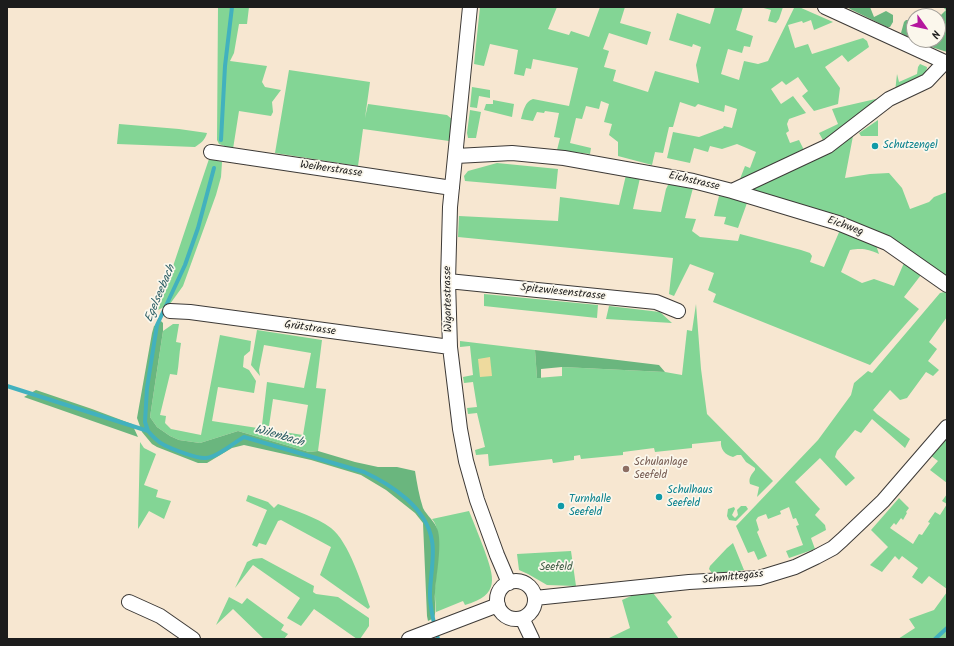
<!DOCTYPE html>
<meta charset="utf-8">
<style>
body{margin:0}
#map{position:relative;width:954px;height:646px;overflow:hidden;background:#f7e7d1;font-family:Kalam,sans-serif}
canvas{display:block}
.frame{position:absolute;inset:0;border:8px solid #1c1c1c;pointer-events:none}
.north{position:absolute;left:906px;top:8px;width:40px;height:40px;box-sizing:border-box;background:#fbf7ec;border:1px solid #a29f99;border-radius:50%;rotate:123deg;font-size:11px;font-weight:700;line-height:16px;text-align:center;color:#1c1c1c}
.north::after{content:'';display:block;margin:auto;width:14px;height:18px;background:#b5179e;clip-path:polygon(50% 0,100% 100%,50% 72%,0 100%)}
</style>
<div id="map">
<canvas width="954" height="646"></canvas>
<div class="frame"></div>
<div class="north">N</div>
</div>
<script>
const c = document.querySelector('canvas').getContext('2d');
c.lineJoin = 'round';
function fillPath(path, color) {
  c.fillStyle = color;
  c.fill(path, 'evenodd');
}
function trace(path, color, width, dash) {
  c.strokeStyle = color;
  c.lineWidth = width;
  c.lineCap = dash ? 'butt' : 'round';
  c.setLineDash(dash || []);
  c.stroke(path);
}
function drawText(font, color, halo, rows, align = 'center') {
  c.font = font + ' Kalam,sans-serif';
  c.lineWidth = 3.5;
  c.setLineDash([]);
  c.textBaseline = 'middle';
  c.strokeStyle = halo;
  c.fillStyle = color;
  for (const [text, x, y, turn = 0] of rows) {
    c.save();
    c.translate(x, y);
    c.rotate((+turn || 0) * Math.PI / 180);
    c.textAlign = isNaN(turn) ? turn : align;
    if (halo) c.strokeText(text, 0, 0);
    c.fillText(text, 0, 0);
    c.restore();
  }
}
fillPath(new Path2D(`
 M218 7H249L247 24H239L234 53 230 61 267 66 262 82 265 87 281 90 272 102 273 112 271 116 239 111 233 149 219 144 217 140Z
 M480 7H557L548 29 569 35 571 31 589 37 600 7H625L620 23 651 32 647 45 609 33 603 49 609 51 604 67 616 70 613 81 648 92 655 71 699 83 696 65 701 47 693 44 692 47 669 40 677 13 710 24 715 7H743L736 30 753 36 750 47 744 46 742 53 728 49 721 74 739 80 744 61 758 64 768 61 794 8 799 7 833 22 814 30 811 20 803 23 802 21 788 25 795 48 808 44 812 54 863 38 867 41 869 47 848 62 842 55 825 67 840 88 838 104 814 111 802 96 808 91 798 77 786 85 782 81 771 89 781 104 793 96 806 113 789 119 787 124 789 131 786 133 790 143 799 140 805 152 743 182 740 179 745 166 750 168 756 152 737 144 722 149 710 146 708 152 694 148 690 163 667 158 673 132 699 137 723 128 724 126 732 128 737 109 725 105 724 112 698 104 695 107 680 102 673 127H669L663 153 655 152 652 165 618 156V142L609 135 612 124 604 122 609 104 601 101 599 109 586 106 582 119 576 118 570 143 591 148 590 154 557 150 560 138 554 137 559 113 545 111 544 113 537 112 533 121 521 119C523 112 525 101 533 99L569 106 578 68 533 59 531 69 526 68 524 76 514 74 518 50 490 44 484 66 474 64Z
 M760 7H783L779 19 776 23 768 21 771 10Z
 M920 64 927 67 926 74 895 92 897 74 899 82 917 74 918 67Z
 M289 70 370 82 365 118 368 104 447 115 453 120 449 141 363 129 358 166 275 153Z
 M472 87 490 90V98L479 96 477 108 470 107Z
 M880 98 824 142 819 133 838 124 832 109Z
 M493 100 514 104 512 117 484 110 486 104H493Z
 M470 110 481 112 476 138H468L467 133Z
 M878 120V136H861L859 133Z
 M119 124 179 129 207 133C205 140 201 143 195 147L117 144Z
 M853 136 845 178 870 174 889 173 902 188 910 209 929 202 934 197 947 192V276L885 239 751 191V188Z
 M209 159 222 162 221 177 216 195 183 286 170 304 156 311 162 299Z
 M497 163 558 169 556 189 465 181 464 176 468 171Z
 M626 175 640 178 633 209 661 212 666 189 669 183 693 188 685 218 696 219 692 231 700 237 738 241 740 234 801 250 810 253 812 256 810 262 824 267 840 230 876 245 879 254C868 249 862 248 850 250L841 272 862 283 874 279 894 286 904 263 921 275 904 297 919 309 870 365 713 302 716 294 708 290 714 273 690 264 674 296 669 294 673 258 458 237 459 216 558 221 560 197 619 205Z
 M719 196 732 197 747 203 738 228 724 224 726 217 714 216Z
 M945 292 947 293V317L929 342 937 349 928 361 939 370 933 376 926 372 907 398 900 400 890 390 873 410 877 414 910 439 905 448 872 419 861 433 855 430 837 451 835 457 855 478 846 486 820 458 795 482 820 509 815 515 825 525 826 530 811 538 815 549 789 558 786 551 803 545 796 526 799 525 796 518 793 519 789 507 780 511 781 514 768 519 766 514 758 517 756 520 759 530 757 532 767 556 758 560 754 551 748 553 736 526 818 440 851 395 854 383 868 371 872 373 940 293Z
 M484 294 598 305 597 318 484 306Z
 M696 304 701 369 707 414 773 481 757 497 759 487 750 484C748 478 752 474 755 470V468L746 462 741 455H737L733 457C725 455 720 449 721 441L692 444V448L655 452 654 448 623 452V455L581 459 580 455 574 456V460L553 463 552 459 489 466 488 454 476 455 475 450 485 447 477 413 468 414 467 408 477 407 473 382 464 383 463 377 473 375 470 346 460 347V341L535 350 537 378 562 376V367L665 372 682 375 687 330 692 331Z
 M609 306 660 312 672 323 606 319Z
 M173 324H179L176 342 181 343C179 354 179 364 177 375L170 374 160 415 166 416 165 423 171 429 201 435 220 335 251 341 250 351 244 356 243 367 249 370 256 381 254 393 218 387 212 421 303 435 308 405 273 399 269 426 262 425 267 382 304 388 311 353 264 345 259 370 260 376 251 365 257 330 322 340 316 388 326 389 318 451 309 452 238 431 200 443 179 440 170 436 157 427 150 417 163 331Z
 M947 436V483L930 470 938 461 930 455Z
 M140 442 144 448 156 454 144 485 158 490 156 497 171 501 164 519 149 511 138 529Z
 M947 494V589L929 576 922 584 912 577 918 568 902 556 899 560 895 556 882 572 870 565 888 547 871 530 899 498 909 508 906 512 907 513 903 520 901 518 896 525 894 523 890 528 913 544 919 534 922 535 930 523 928 522 935 512 940 515 947 504 942 501Z
 M248 495 268 502 274 508 278 504C296 511 316 517 331 528 349 542 362 585 370 607L368 609 320 575 331 547 281 520 278 521 266 545 259 543 257 547 252 545 267 510 246 501Z
 M741 506H746L748 509 736 521 729 520 727 516 728 509 734 507 735 509 732 515 735 518 738 515 737 510Z
 M469 511C474 523 479 536 484 549 494 577 501 595 465 605L463 601 436 612C436 607 435 601 435 596 434 578 445 533 432 519Z
 M733 543 744 570 716 575 712 573 709 569 710 566 727 548Z
 M571 551 576 586 547 585 528 574 519 570 517 554Z
 M262 558 314 586 313 592 316 594 338 597 369 618V626L360 639H357L314 609 301 626 287 618 300 598 253 565 235 588 247 562 253 559Z
 M947 592V639H898L915 628 909 619 934 610Z
 M638 593H653L672 617 667 622 679 639H607L630 628 622 600Z
 M229 597 242 604 247 598 284 625 281 630 288 634 284 639H264L233 609 216 625Z`), '#83d595');
fillPath(new Path2D(`
 M848 7H870L874 17 886 11 893 15V22L890 27H887L850 9Z
 M943 7H947V52L925 45 915 40H938V18L946 10Z
 M906 20H914V40L901 33 904 22Z
 M161 321 163 323V331L150 417 157 427 170 436 179 440 200 443 238 431 309 452 318 451 355 462 378 467H397L415 471C417 483 419 496 423 508 427 516 435 521 438 531 442 547 436 576 435 593 434 602 437 610 434 618L428 621 427 616 423 523 415 513 386 490 361 475 311 460 244 445 232 448 207 463H198L157 447 152 444 142 432 137 418 152 333 154 326Z
 M535 350 659 365 665 372 562 367 541 369V378H537Z
 M36 390 92 409 132 424 138 437 24 397Z`), '#6ab67e');
fillPath(new Path2D(`
 M490 357 492 376 480 377 478 359Z`), '#eeda9e');
trace(new Path2D(`
 M221 140 225 66 232 7
 M7 386 148 431C153 437 158 442 164 445 172 449 197 459 206 458 218 457 233 443 244 437L364 472C392 485 427 508 432 541 435 555 430 579 430 594 430 610 434 624 438 639
 M148 431 145 422 147 388 157 325 185 265 198 228 214 168
 M935 639 947 628`), '#42b1be', 4);
const minor = new Path2D(`
 M470 7 450 207 448 281 450 347 460 429 466 461 477 500 497 555 509 583
 M825 7 947 63
 M211 152 452 188
 M456 156 512 153 564 158 693 181 732 191 838 223 887 243 947 285
 M732 191 828 146 889 99 927 81 944 63
 M448 281 656 302 678 311
 M170 311 190 312 450 347
 M497 600a19 19 0 1 1 38 0a19 19 0 1 1-38 0Z
 M535 598 689 582 759 578 795 567 816 557 833 548 842 540 883 501 947 427
 M129 602 160 616 193 639
 M522 618 532 639
 M409 639 498 605`);
trace(minor, '#3d3a37', 16);
trace(minor, '#fff', 14);
for (const [x, y, r, color] of [
 [875,146,4,"#0f9aa8"],
 [626,469,4,"#8d6e63"],
 [659,497,4,"#0f9aa8"],
 [561,506,4,"#0f9aa8"]
]) {
  const dot = new Path2D();
  dot.arc(x, y, r, 0, 2 * Math.PI);
  c.fillStyle = color;
  c.fill(dot);
  trace(dot, '#fbf7ec', 1.5);
}
drawText('11px', '#0d838f', '#fbf7ec', [
 ["Schutzengel",883,146],
 ["Schulhaus",667,491],
 ["Seefeld",667,504],
 ["Turnhalle",569,500],
 ["Seefeld",569,513]
], 'left');
drawText('11px', '#1c1c1c', '#fbf7ec', [
 ["Weiherstrasse",331,170,8],
 ["Eichstrasse",694,182,13],
 ["Eichweg",845,227,20],
 ["Spitzwiesenstrasse",563,293,6],
 ["Wigartestrasse",449,299,-91],
 ["Grütstrasse",310,329,8],
 ["Schmittegass",733,578,-6]
]);
drawText('11px', '#785e54', '#fbf7ec', [
 ["Schulanlage",634,463],
 ["Seefeld",634,476]
], 'left');
drawText('11px', '#405d46', '#fbf7ec', [
 ["Seefeld",556,568]
]);
drawText('italic 12px', '#2d5f65', '#fbf7ec', [
 ["Egelseebach",161,294,-67],
 ["Wilenbach",279,437,16]
]);
</script>
